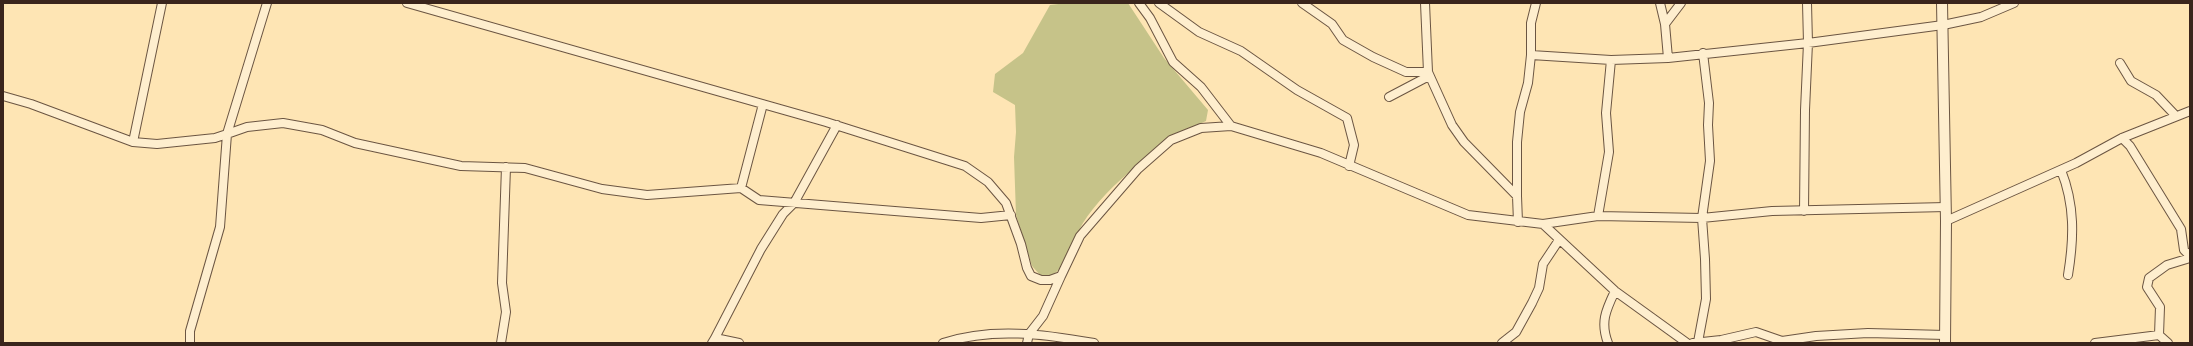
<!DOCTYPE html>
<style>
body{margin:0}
#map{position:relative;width:2193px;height:346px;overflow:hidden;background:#fee5b4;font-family:"IM FELL Great Primer",serif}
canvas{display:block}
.frame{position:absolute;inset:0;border:4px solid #3a251c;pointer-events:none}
</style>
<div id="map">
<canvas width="2193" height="346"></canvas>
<div class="frame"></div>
</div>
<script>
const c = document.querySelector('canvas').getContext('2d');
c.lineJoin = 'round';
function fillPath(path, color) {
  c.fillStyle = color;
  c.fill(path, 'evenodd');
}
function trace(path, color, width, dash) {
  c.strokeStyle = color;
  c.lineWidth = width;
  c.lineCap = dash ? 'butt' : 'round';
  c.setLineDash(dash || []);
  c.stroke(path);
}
fillPath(new Path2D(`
 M1067 3H1128L1164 58 1208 110 1206 121C1166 138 1106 186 1083 223 1072 242 1069 265 1050 277L1040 275 1032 266 1016 215 1014 157 1016 132 1015 105 993 92 995 74 1023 53 1050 5Z`), '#c6c389');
const minor = new Path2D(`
 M407 3 826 122 965 166 988 182 1006 203 1021 244 1027 268 1031 276 1041 280H1050L1061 276 1080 236 1138 169 1171 140 1201 128 1231 126 1321 153 1468 215 1543 224 1615 291 1687 343
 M1139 3 1150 18 1173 62 1201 87 1231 126
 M1159 3 1199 32 1241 51 1297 90 1347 118 1354 145 1349 166
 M1302 3 1332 24 1343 40 1373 57 1406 72H1428
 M1425 3 1428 72 1452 125 1464 142 1517 196 1518 222
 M1536 3 1531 23V55L1611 60 1668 58 1808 43 1943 25 1981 17 2014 3
 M1660 3 1665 24
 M1668 58 1665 24 1681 3
 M2120 63 2131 81 2156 95 2175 115
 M3 96 31 104 133 142 157 144 215 138 227 134 267 3
 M1389 97 1429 76
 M2122 138 2130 146 2181 229 2184 250 2190 256
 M133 142 162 3
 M2061 170C2075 205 2074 238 2068 275
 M741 188 759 200 981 218 1011 215
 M1517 196V142L1520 112 1528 83 1531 55
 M1804 211 1805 110 1808 43 1807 3
 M1598 216 1609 152 1606 113 1611 60
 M1946 221 2076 163 2122 138 2190 111
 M1543 224 1598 216 1702 218 1772 211 1946 207
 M2159 335 2160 307 2147 287 2149 278 2167 265 2190 258
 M715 338 761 249 783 214 794 203 837 125
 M1698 342 1706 299 1705 259 1702 218 1710 161 1708 125 1709 103 1703 53
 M190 343V331L220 227 227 134 247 127 283 123 322 130 355 143 461 166 525 168 602 189 647 195 741 188 763 104
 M501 343 506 312 502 283 506 167
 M712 343 715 338 739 343
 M943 343C992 327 1044 334 1094 343
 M1027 343 1029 334 1043 316 1061 276
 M1502 343 1516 332 1532 303 1539 288 1543 264 1559 240
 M1608 343C1600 322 1606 310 1615 291
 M1693 343 1721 340 1756 332 1782 341 1816 336 1868 333 1945 335
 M2095 343 2159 335 2168 343`);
const tertiary = new Path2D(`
 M1942 3 1946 221 1945 343`);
trace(minor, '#6b5542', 10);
trace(tertiary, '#6b5542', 12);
trace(minor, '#feeece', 8);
trace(tertiary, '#feeece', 10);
</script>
